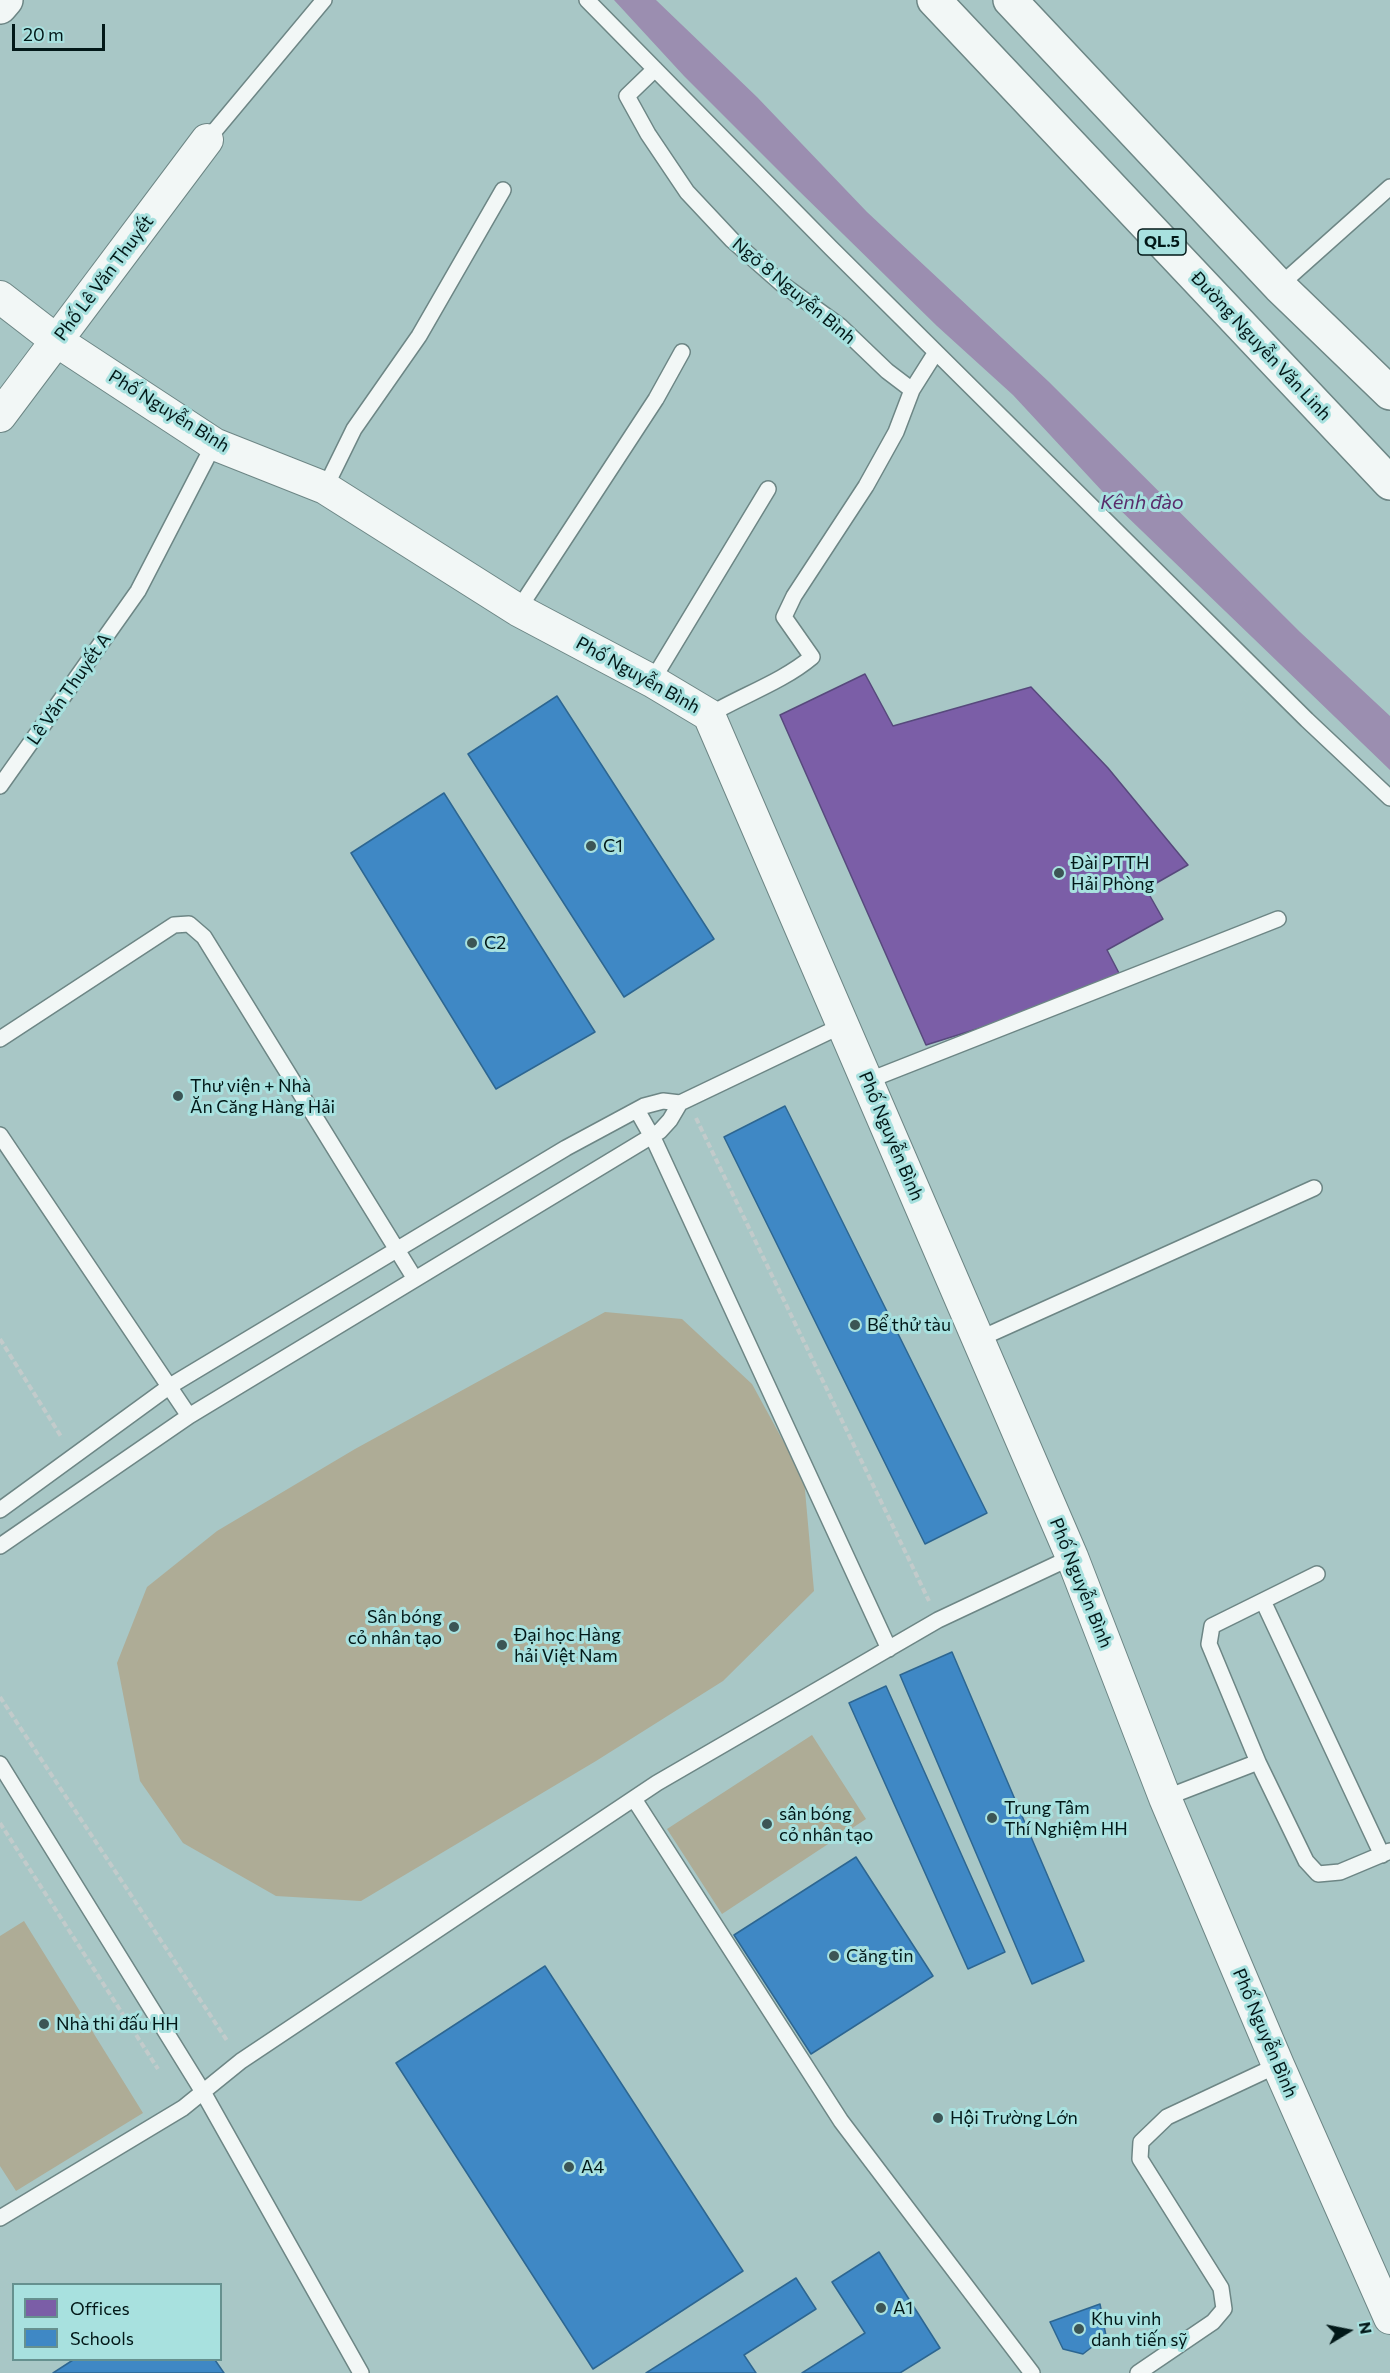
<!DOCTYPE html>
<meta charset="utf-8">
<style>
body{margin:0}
#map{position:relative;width:1390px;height:2373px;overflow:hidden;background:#a8c7c6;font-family:Commissioner,sans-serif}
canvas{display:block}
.legend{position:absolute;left:12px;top:2283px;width:210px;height:78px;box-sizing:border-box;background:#a8e1df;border:2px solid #66918f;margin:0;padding:8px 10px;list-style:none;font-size:18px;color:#021818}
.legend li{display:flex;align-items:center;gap:12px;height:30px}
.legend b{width:30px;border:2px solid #66918f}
.north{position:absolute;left:1318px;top:2301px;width:60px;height:60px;-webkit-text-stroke:4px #a8e1df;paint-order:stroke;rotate:80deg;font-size:16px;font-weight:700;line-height:24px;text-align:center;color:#021818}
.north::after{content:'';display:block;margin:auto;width:21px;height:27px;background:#021818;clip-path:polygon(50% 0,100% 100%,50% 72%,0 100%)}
.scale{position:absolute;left:12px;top:24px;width:93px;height:27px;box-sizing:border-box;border:3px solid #021818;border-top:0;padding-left:8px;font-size:18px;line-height:21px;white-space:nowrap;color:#021818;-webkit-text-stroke:4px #a8e1df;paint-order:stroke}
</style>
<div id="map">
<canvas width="1390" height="2373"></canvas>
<ul class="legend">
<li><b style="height:16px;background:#7b5ea7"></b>Offices</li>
<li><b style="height:16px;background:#3f88c5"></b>Schools</li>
</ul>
<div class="north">N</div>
<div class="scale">20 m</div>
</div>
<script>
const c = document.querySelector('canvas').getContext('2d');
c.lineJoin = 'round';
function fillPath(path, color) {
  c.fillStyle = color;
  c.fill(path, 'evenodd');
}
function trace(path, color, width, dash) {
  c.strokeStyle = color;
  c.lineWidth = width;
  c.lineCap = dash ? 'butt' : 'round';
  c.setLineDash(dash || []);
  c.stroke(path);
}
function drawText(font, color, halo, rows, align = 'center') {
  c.font = font + ' Commissioner,sans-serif';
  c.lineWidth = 6;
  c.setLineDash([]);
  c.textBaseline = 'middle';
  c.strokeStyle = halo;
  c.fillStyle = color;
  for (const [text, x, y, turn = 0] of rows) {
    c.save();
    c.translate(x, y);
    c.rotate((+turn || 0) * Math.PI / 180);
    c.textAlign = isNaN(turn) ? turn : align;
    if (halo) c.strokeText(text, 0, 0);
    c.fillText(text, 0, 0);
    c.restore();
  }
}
fillPath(new Path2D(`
 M605 1312 682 1319 752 1384 804 1479 814 1591 723 1681 596 1761 361 1901 276 1896 183 1843 140 1781 117 1663 147 1587 217 1531 355 1449Z
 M812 1735 866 1819 722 1914 667 1829Z
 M24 1921 143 2113 16 2191 0 2166V1936Z`), '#aeac96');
fillPath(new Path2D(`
 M614 0H656L757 97 867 212 1048 381 1300 632 1390 716V770L1115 505 1013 395 937 326 797 189 684 76Z`), '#9b8eb0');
const offices = new Path2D(`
 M865 674 893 726 1031 687 1108 768 1188 865 1146 889 1163 919 1107 950 1120 975 1047 1007 926 1045 780 715Z`);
fillPath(offices, '#7b5ea7');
trace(offices, '#57497c', 1.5);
const schools = new Path2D(`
 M557 696 714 939 624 997 468 754Z
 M444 793 595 1032 496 1089 351 853Z
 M785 1106 987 1513 925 1544 724 1137Z
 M952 1652 1084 1961 1032 1984 900 1675Z
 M886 1686 1005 1952 968 1969 849 1703Z
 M856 1857 933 1976 811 2054 734 1935Z
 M545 1966 743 2271 593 2369 396 2063Z
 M879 2252 940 2348 900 2373H802L865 2333 832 2282Z
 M796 2278 816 2309 744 2355 756 2373H646Z
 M1100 2304 1106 2336 1083 2354 1063 2349 1050 2322Z
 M73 2360H215L224 2373H53Z`);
fillPath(schools, '#3f88c5');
trace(schools, '#2d6691', 1.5);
const service = new Path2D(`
 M587 0 831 248 1307 720 1390 798
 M655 69 627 96 648 134 687 192 732 240 782 284 840 326 887 371 912 390
 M207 140 324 0
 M1279 286 1390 187
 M325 488 354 429 419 336 503 190
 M518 610 656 399 682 352
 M652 681 768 489
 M709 715C743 695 782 682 812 657L784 617 794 596 866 486 896 432 912 390 936 352
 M0 786 138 591 214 444
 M0 1039 174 925 189 924 204 937 415 1279
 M867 1081 1278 919
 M637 1110 655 1142 889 1649
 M0 1135 189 1416
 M979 1339 1314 1188
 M0 1510 170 1386 566 1148 644 1106 663 1101 680 1103 843 1025
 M0 1546 189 1416 660 1131 670 1120 680 1103
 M1263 1601 1382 1855
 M1258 1762 1209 1644 1212 1626 1317 1574
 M0 1764 203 2092 361 2373
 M1165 1798 1258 1762 1306 1861 1318 1874 1340 1872 1390 1851
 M634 1799 841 2121 1032 2373
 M0 2218 183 2108 241 2061 657 1783 938 1620 1072 1557
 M1138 2373 1213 2322 1224 2309 1221 2288 1140 2159 1141 2142 1167 2117 1278 2065`);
const minor = new Path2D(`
 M0 297 57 341 214 444 325 488 518 610 652 681 709 715 1072 1557 1165 1798 1278 2065 1390 2318
 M0 416 207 140`);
const tertiary = new Path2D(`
 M0 7 6 0`);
const trunk = new Path2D(`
 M934 0 1390 483
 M1010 0 1279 286 1390 393`);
trace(service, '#6d8685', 18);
trace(minor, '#6d8685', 34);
trace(tertiary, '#6d8685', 36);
trace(trunk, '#6d8685', 36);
trace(new Path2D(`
 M696 1118 929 1601
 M0 1339 62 1438
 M0 1697 228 2042
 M0 1823 158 2069`), '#c2cbcb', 4, [6, 3]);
trace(service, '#f2f7f6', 15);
trace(minor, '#f2f7f6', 32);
trace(tertiary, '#f2f7f6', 33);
trace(trunk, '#f2f7f6', 33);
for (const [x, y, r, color] of [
 [591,846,6,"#3c5555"],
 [1059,873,6,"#3c5555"],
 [472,943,6,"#3c5555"],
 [178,1096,6,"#3c5555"],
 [855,1325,6,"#3c5555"],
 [454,1627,6,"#3c5555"],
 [502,1645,6,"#3c5555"],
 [992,1818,6,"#3c5555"],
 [767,1824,6,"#3c5555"],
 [834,1956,6,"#3c5555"],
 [44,2024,6,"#3c5555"],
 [938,2118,6,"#3c5555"],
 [569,2167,6,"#3c5555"],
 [881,2308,6,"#3c5555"],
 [1079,2329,6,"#3c5555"]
]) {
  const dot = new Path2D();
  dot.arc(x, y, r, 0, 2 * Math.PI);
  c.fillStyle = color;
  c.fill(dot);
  trace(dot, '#a8e1df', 2);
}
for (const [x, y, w] of [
 [1162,242,48]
]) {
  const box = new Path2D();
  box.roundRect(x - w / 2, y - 13, w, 26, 4.5);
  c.fillStyle = '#a8e1df';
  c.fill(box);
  trace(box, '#021818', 1.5);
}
drawText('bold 16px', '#021818', null, [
 ["QL.5",1162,242]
]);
drawText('18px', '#021818', '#a8e1df', [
 ["Phố Lê Văn Thuyết",104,278,-53],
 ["Ngõ 8 Nguyễn Bình",794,291,40],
 ["Đường Nguyễn Văn Linh",1261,346,47],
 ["Phố Nguyễn Bình",169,411,32],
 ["Phố Nguyễn Bình",638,675,29],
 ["Lê Văn Thuyết A",69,689,-55],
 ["Phố Nguyễn Bình",891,1136,67],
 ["Phố Nguyễn Bình",1081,1583,68],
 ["Phố Nguyễn Bình",1265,2033,67]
]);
drawText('18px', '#021818', '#a8e1df', [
 ["C1",603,846],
 ["Đài PTTH",1071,863],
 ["Hải Phòng",1071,884],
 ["C2",484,943],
 ["Thư viện + Nhà",190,1086],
 ["Ăn Căng Hàng Hải",190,1107],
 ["Bể thử tàu",867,1325],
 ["Sân bóng",442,1617,"right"],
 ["cỏ nhân tạo",442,1638,"right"],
 ["Đại học Hàng",514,1635],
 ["hải Việt Nam",514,1656],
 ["Trung Tâm",1004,1808],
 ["Thí Nghiệm HH",1004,1829],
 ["sân bóng",779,1814],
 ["cỏ nhân tạo",779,1835],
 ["Căng tin",846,1956],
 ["Nhà thi đấu HH",56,2024],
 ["Hội Trường Lớn",950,2118],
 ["A4",581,2167],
 ["A1",893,2308],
 ["Khu vinh",1091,2319],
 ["danh tiến sỹ",1091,2340]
], 'left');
drawText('italic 20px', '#592d6c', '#a8e1df', [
 ["Kênh đào",1142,502]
]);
</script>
